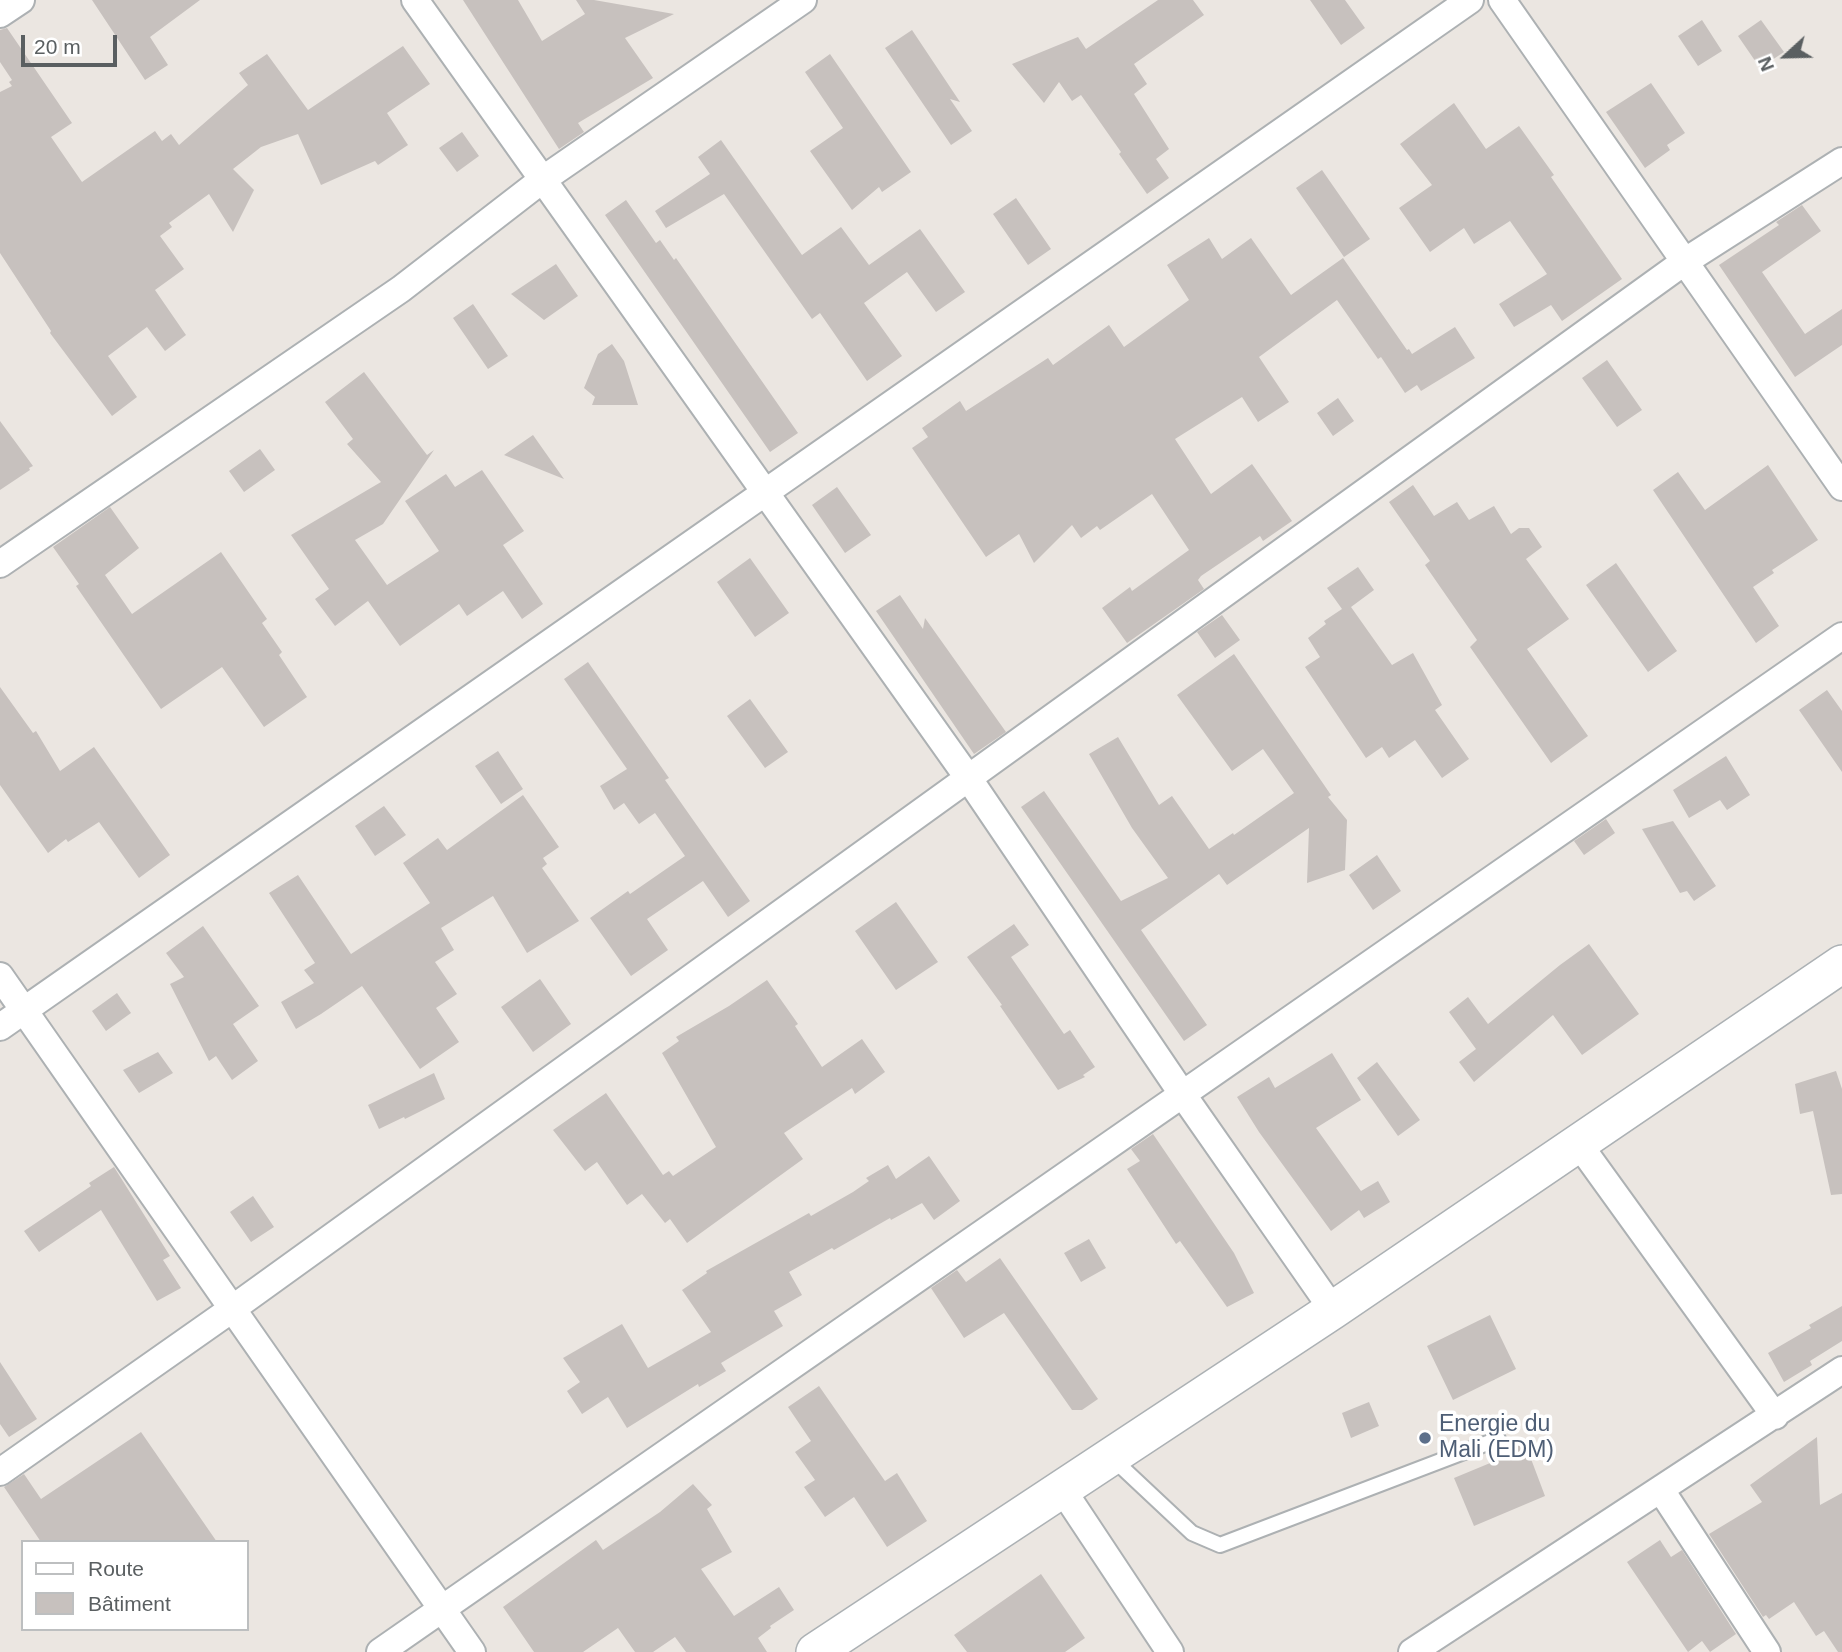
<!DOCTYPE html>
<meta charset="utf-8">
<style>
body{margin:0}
#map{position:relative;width:1842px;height:1652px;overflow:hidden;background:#ebe6e1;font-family:Arial,sans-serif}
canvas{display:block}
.legend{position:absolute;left:21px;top:1540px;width:228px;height:91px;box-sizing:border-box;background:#fff;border:2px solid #bdbfc0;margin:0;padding:9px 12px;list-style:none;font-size:21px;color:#5a5f61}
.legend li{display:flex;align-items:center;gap:14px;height:35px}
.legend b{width:35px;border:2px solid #bdbfc0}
.north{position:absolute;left:1751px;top:21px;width:70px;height:70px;-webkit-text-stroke:5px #fff;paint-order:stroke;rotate:248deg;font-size:19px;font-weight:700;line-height:28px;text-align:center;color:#5a5f61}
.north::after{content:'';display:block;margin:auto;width:24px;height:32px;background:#5a5f61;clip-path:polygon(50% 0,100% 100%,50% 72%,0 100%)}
.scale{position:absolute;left:21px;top:35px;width:96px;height:32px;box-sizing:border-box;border:4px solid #5a5f61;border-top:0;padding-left:9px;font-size:21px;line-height:24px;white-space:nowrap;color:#5a5f61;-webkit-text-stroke:5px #fff;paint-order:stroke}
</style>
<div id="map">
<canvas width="1842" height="1652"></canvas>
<ul class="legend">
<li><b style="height:9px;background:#fff"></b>Route</li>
<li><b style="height:19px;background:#c7c1be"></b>Bâtiment</li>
</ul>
<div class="north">N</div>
<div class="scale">20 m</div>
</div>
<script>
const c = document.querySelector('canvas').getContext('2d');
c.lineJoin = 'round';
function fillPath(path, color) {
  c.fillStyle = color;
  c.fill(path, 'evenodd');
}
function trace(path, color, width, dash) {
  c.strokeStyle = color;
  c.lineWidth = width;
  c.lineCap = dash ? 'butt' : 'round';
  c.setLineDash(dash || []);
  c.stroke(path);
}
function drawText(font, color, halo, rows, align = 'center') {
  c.font = font + ' Arial,sans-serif';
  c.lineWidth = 7;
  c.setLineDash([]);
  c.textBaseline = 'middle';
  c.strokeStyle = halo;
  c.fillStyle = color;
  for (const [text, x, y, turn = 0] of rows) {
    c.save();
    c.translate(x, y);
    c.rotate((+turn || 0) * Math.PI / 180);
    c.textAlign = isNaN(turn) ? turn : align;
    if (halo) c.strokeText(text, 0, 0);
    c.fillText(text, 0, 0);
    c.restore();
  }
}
fillPath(new Path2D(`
 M92 0H200L150 37 168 65 145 80Z
 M463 0H518L542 41 585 14 576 0H594L674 14 625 38 653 78 578 123 584 132 559 149Z
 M1158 0H1193L1204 15 1134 64 1147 84 1134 94 1169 149 1156 159 1169 178 1147 194 1119 154 1121 152 1081 95 1072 101 1059 82 1044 103 1012 64 1078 37 1086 49Z
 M1310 0H1345L1365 28 1341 45Z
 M1702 20 1722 51 1698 66 1678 36Z
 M1761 20 1784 52 1760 68 1738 36Z
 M7 28 72 123 51 137 82 182 155 131 162 141 171 134 179 145 248 85 239 73 267 54 308 110 403 46 430 84 387 113 408 145 378 165 375 161 321 185 298 134 261 147 233 169 254 190 233 232 209 194 169 223 172 227 160 236 184 269 155 290 186 335 165 351 147 327 108 356 137 397 112 416 50 333 51 331 0 253V92L12 86 9 82 12 80 0 62V30Z
 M912 30 960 102 950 99 972 131 951 145 885 48Z
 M830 54 911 172 882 192 879 187 852 210 810 151 843 128 805 72Z
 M1651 83 1685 133 1667 145 1670 150 1645 168 1606 112Z
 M1454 103 1486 149 1519 126 1554 175 1551 177 1622 279 1562 321 1551 305 1514 327 1499 304 1547 274 1510 221 1474 244 1464 228 1430 252 1399 208 1432 185 1400 144Z
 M462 132 479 156 457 172 439 148Z
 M721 140 802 255 841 227 869 265 920 229 965 292 936 312 907 272 864 303 902 356 867 381 820 313 812 319 724 194 666 228 655 211 710 174 698 157Z
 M1322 170 1370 239 1344 257 1296 188Z
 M1016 198 1051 249 1028 265 993 214Z
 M626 200 656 243 660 240 674 260 676 258 798 433 770 452 605 215Z
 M1802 205 1821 231 1762 272 1805 334 1842 309V345L1795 377 1719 265 1779 225 1776 222Z
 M1209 238 1222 259 1251 238 1291 295 1343 258 1407 350 1409 349 1412 354 1455 327 1475 358 1421 391 1417 385 1405 393 1381 357 1378 359 1337 300 1259 357 1289 402 1258 422 1242 397 1175 439 1211 494 1252 464 1292 521 1263 541 1260 536 1201 576 1198 580 1204 589 1127 643 1102 608 1130 587 1132 591 1189 550 1152 494 1100 530 1097 526 1081 538 1072 525 1034 563 1019 534 986 557 912 448 928 437 922 428 960 401 966 411 1048 358 1053 365 1109 325 1124 347 1189 300 1167 265Z
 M556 264 578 296 544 320 511 294Z
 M473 304 508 356 488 369 453 318Z
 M612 344 624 361 638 405H592L595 397 584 388 598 354Z
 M1607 360 1642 410 1617 427 1582 378Z
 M364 372 427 455 434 450 383 524 355 540 387 585 439 551 405 501 446 474 455 487 482 470 524 531 503 545 543 604 522 619 503 591 467 616 459 604 400 646 368 601 335 626 315 599 329 589 291 535 381 482 347 444 353 439 325 402Z
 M1338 398 1354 421 1333 436 1317 413Z
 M0 421 33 466 29 468 30 470 0 490Z
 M533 435 564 479 504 455Z
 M260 449 275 470 244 492 229 471Z
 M1768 465 1818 540 1772 570 1774 573 1753 587 1779 626 1756 643 1653 490 1678 472 1705 510Z
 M1413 485 1434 516 1457 502 1469 520 1494 506 1511 534 1519 528H1529L1542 547 1526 559 1569 619 1527 649 1588 736 1551 763 1470 647 1477 640 1425 565 1430 561 1389 502Z
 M837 487 871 535 845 553 812 505Z
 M110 507 139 548 105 575 132 614 221 552 267 619 262 623 282 652 279 655 307 697 264 727 222 667 161 709 76 586 79 584 53 547Z
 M750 558 789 613 755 637 717 582Z
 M1616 563 1677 651 1648 672 1586 585Z
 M1358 567 1374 590 1351 607 1392 665 1413 653 1442 705 1435 710 1469 759 1442 778 1415 740 1389 758 1382 747 1366 758 1305 667 1320 657 1308 638 1326 624 1324 621 1342 609 1327 588Z
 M900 595 923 629 925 618 1006 732 974 754 876 611Z
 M1222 615 1240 640 1215 658 1197 632Z
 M1234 654 1331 795 1328 797 1347 820 1345 870 1307 883 1309 828 1227 885 1219 874 1141 930 1207 1025 1184 1041 1021 807 1044 791 1121 901 1168 878 1132 828 1089 754 1118 737 1159 805 1172 796 1209 849 1233 833 1234 835 1294 793 1263 749 1232 771 1177 695Z
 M588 662 669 778 665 780 750 901 728 917 703 881 647 919 668 950 631 976 590 918 628 891 630 894 685 856 655 813 639 824 624 803 614 810 600 786 627 769 564 679Z
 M0 687 33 733 36 731 60 771 94 747 170 855 139 878 99 822 68 842 66 839 48 853 0 785Z
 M1827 690 1842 711V772L1799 710Z
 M750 699 788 752 765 768 727 716Z
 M498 751 523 789 501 804 475 766Z
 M1726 756 1750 795 1727 810 1720 800 1689 818 1673 790Z
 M523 795 559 847 543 858 547 864 542 868 579 921 527 953 493 896 441 928 454 950 435 962 457 994 436 1008 459 1042 420 1069 362 986 321 1014 296 1029 281 1002 314 983 304 970 315 963 269 893 298 875 351 954 430 903 403 863 438 838 447 850Z
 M384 806 406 835 375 856 355 826Z
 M1606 819 1615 833 1584 855 1574 841Z
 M1673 821 1716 886 1694 901 1687 891 1680 893 1642 829Z
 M1377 855 1401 891 1373 910 1349 875Z
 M896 902 938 962 896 990 855 931Z
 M1014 924 1029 945 1011 957 1064 1034 1070 1030 1095 1067 1083 1075 1085 1077 1058 1090 1000 1006 1002 1005 967 957Z
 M203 926 259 1006 233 1024 258 1061 232 1080 216 1056 209 1061 170 984 184 977 166 953Z
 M1589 944 1639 1014 1582 1055 1553 1015 1474 1082 1459 1062 1476 1049 1449 1012 1468 997 1488 1024 1560 965Z
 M540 979 571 1024 533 1052 501 1007Z
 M767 980 798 1024 795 1026 822 1067 862 1039 885 1072 855 1094 852 1088 784 1133 803 1159 687 1243 670 1219 665 1223 642 1194 627 1205 597 1162 585 1171 553 1130 606 1093 663 1175 669 1171 673 1176 716 1147 662 1053 679 1041 676 1037 729 1006Z
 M117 993 131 1013 106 1031 92 1011Z
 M158 1052 173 1073 139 1093 123 1070Z
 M1332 1053 1361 1100 1316 1128 1361 1191 1378 1181 1390 1202 1364 1218 1359 1210 1331 1231 1259 1132 1237 1097 1269 1077 1275 1088Z
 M1377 1062 1420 1120 1398 1136 1357 1078Z
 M1836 1071 1842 1089V1194L1831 1195 1813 1111 1800 1114 1795 1084Z
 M434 1073 445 1099 405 1119 404 1117 379 1129 368 1105Z
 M1153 1134 1234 1253 1254 1293 1227 1307 1180 1241 1176 1244 1127 1169 1140 1161 1131 1149Z
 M929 1156 960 1201 934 1220 922 1203 891 1220 890 1218 834 1250 832 1248 789 1272 802 1295 774 1311 783 1326 721 1363 726 1371 699 1387 698 1384 627 1428 608 1397 582 1414 567 1391 580 1382 563 1358 622 1324 648 1368 711 1332 682 1290 707 1273 706 1271 809 1213 811 1216 853 1192 869 1181 866 1178 888 1165 896 1179Z
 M114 1167 170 1256 163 1260 181 1288 157 1301 101 1210 39 1252 24 1231 91 1186 89 1183Z
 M253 1196 274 1227 251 1242 230 1212Z
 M1089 1239 1106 1268 1081 1282 1064 1253Z
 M1000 1258 1098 1399 1082 1410H1072L1004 1313 964 1338 931 1288 957 1270 966 1282Z
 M1842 1306V1341L1810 1361 1812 1365 1784 1382 1768 1353 1811 1328 1809 1325Z
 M1490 1315 1516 1369 1453 1400 1427 1346Z
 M0 1362 37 1419 9 1437 0 1424Z
 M819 1386 885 1481 897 1473 927 1521 887 1547 854 1497 825 1517 804 1487 815 1480 795 1452 811 1441 788 1407Z
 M1369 1402 1379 1426 1351 1438 1342 1413Z
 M141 1432 217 1542H41L4 1487 24 1474 41 1499Z
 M1817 1437 1820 1505 1842 1493V1652H1838L1824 1631 1816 1636 1794 1602 1769 1619 1766 1615 1763 1617 1709 1534 1762 1502 1750 1485Z
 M1525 1443 1545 1496 1474 1526 1454 1478 1495 1461 1493 1456Z
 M693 1484 712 1505 707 1509 732 1552 701 1569 734 1616 779 1587 794 1610 770 1626 771 1628 758 1638 767 1652H686L675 1637 653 1652H635L618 1628 583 1652H534L503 1607 596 1540 603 1550 660 1512Z
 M1660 1540 1671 1557 1682 1550 1736 1634 1710 1652 1702 1641 1688 1652 1627 1562Z
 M1041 1574 1085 1638 1065 1652H967L954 1635Z`), '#c7c1be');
const lane = new Path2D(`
 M1112 1458 1192 1533 1220 1545 1498 1439`);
const street = new Path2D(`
 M415 0 969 779 1183 1095 1333 1310
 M1502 0 1842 487
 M0 14 21 0
 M0 564 401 289 542 180 803 0
 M0 976 472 1652
 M0 1027 1470 0
 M1578 1143 1775 1416
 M0 1472 232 1309 1684 262 1842 161
 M1062 1489 1170 1652
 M1661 1490 1767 1652
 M380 1652 1842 636
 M1412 1652 1842 1370`);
const secondary = new Path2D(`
 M815 1652 1333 1310 1842 964`);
trace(lane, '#adb1b3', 18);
trace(street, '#adb1b3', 30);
trace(secondary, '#acb1b4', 40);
trace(lane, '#fff', 14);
trace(street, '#fff', 26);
trace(secondary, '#fff', 37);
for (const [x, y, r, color] of [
 [1425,1438,7,"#5c6f8a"]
]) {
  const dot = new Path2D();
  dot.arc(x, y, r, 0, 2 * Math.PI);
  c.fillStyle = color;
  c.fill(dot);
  trace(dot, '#fff', 2.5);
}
drawText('23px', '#4e5e75', '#fff', [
 ["Energie du",1439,1425],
 ["Mali (EDM)",1439,1451]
], 'left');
</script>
